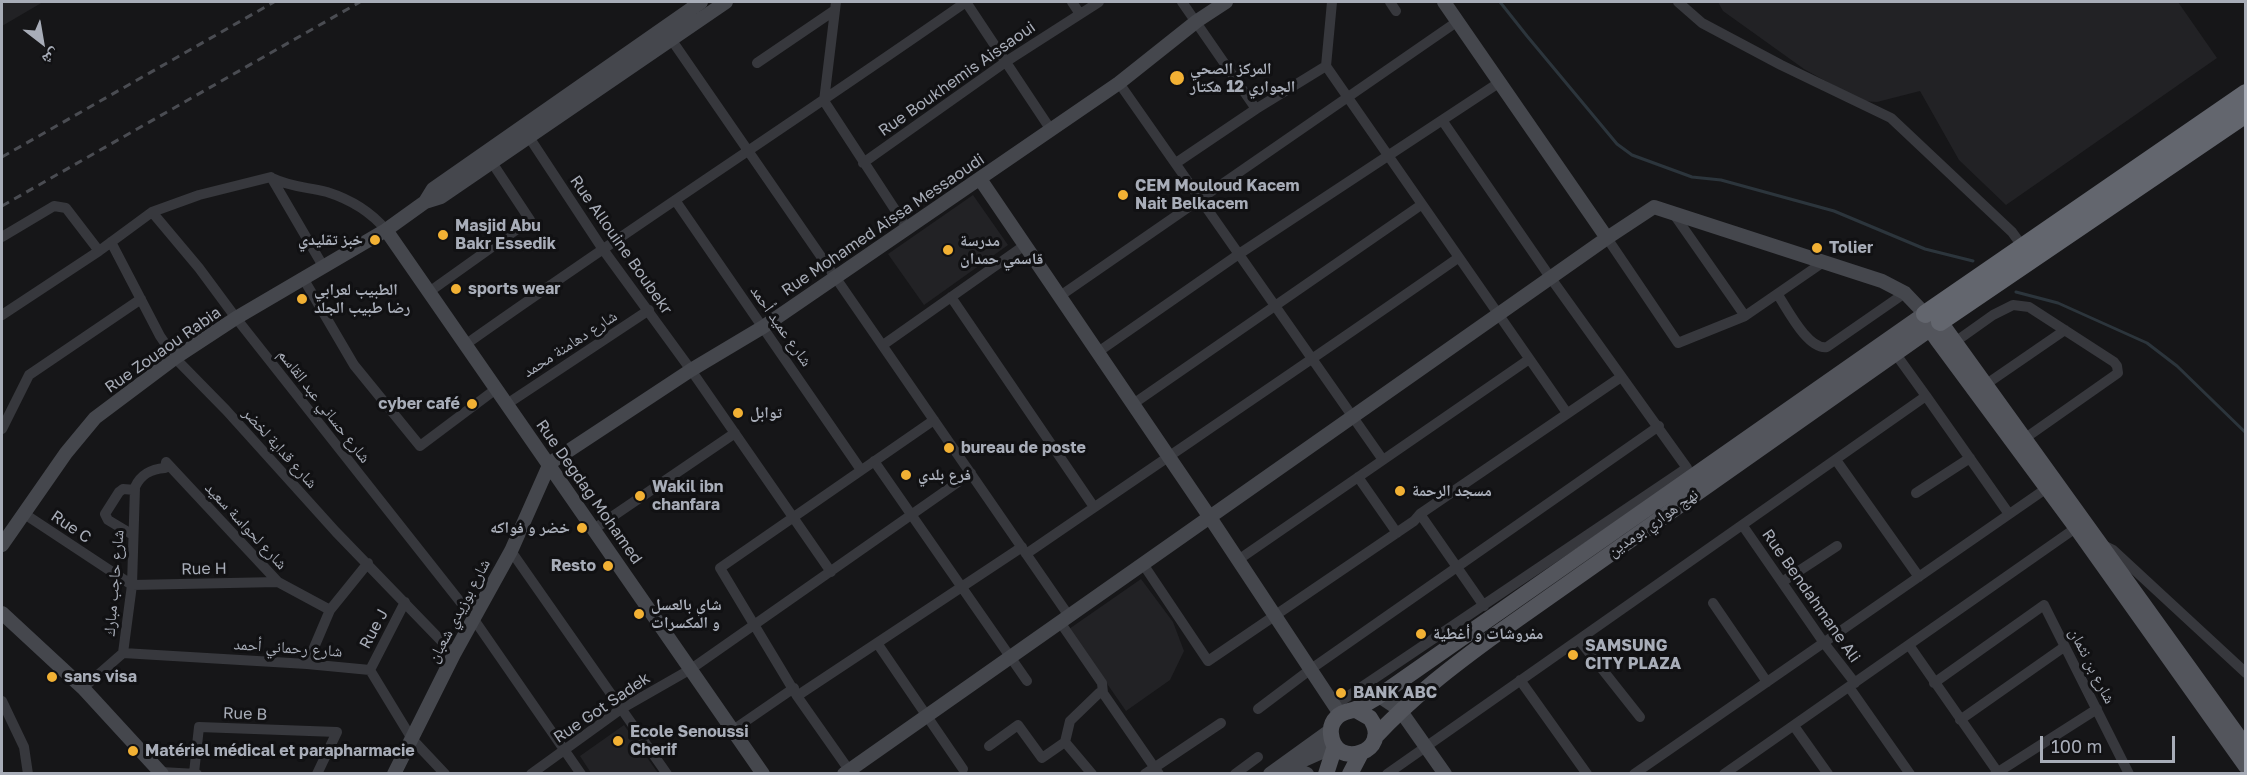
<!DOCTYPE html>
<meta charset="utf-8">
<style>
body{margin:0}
#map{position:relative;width:2247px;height:775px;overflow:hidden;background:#161618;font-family:"Golos Text","Noto Naskh Arabic",sans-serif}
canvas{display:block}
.frame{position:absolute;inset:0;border:3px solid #a8adb8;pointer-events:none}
.north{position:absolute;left:12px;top:12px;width:60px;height:60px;-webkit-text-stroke:4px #111113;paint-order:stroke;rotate:149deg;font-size:16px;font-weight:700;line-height:24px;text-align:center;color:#a8adb8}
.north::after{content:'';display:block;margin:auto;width:21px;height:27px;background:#a8adb8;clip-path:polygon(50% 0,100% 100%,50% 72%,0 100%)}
.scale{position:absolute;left:2040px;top:736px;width:135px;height:27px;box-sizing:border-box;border:3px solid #a8adb8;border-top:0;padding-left:8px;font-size:18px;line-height:21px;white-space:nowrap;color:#a8adb8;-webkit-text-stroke:4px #111113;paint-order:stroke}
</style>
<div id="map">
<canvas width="2247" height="775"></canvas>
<div class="frame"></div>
<div class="north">ش</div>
<div class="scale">100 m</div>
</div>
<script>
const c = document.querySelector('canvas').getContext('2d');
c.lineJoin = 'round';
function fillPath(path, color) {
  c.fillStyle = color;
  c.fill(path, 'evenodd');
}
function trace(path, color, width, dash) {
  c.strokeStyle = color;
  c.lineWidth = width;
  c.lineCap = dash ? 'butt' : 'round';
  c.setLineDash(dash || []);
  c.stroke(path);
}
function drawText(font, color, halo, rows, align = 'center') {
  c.font = font + ' "Golos Text","Noto Naskh Arabic",sans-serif';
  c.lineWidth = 6;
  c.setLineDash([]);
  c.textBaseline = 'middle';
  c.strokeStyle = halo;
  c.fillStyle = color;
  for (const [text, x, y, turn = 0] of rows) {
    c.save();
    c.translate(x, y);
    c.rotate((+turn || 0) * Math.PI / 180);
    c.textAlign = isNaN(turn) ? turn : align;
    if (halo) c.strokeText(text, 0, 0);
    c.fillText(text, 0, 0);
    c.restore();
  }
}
fillPath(new Path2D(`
 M2 2H43L2 26Z
 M1718 2H2178L2217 58 2006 205 1959 160 1920 91 1877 102 1861 101 1804 69 1723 11Z
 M973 195 1008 245 924 305 888 254Z
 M1141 579 1173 622 1184 651 1170 680 1126 711 1069 629Z
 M624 725 658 773H591L580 756Z`), '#222225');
trace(new Path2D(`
 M1500 2 1527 36 1617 144 1632 155 1692 177 1721 180 1834 211 1925 249 1973 261
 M2016 292 2058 303 2147 343 2177 366 2246 433`), '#2c353c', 3);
trace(new Path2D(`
 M836 2 824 101 907 228
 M966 2 1051 130
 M1072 2 1080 14
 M1182 2 1256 109
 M1332 2 1326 66 1567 413
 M1390 2 1396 11
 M1678 2 1702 23 1781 65 1891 118 2012 232 2025 250
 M671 39 1069 616
 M757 63 835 10
 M1119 83 1383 460
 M525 131 602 248 691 370 831 572
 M863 163 1007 61 1099 2
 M1176 163 1256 109 1326 66
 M272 178C290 187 307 187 327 192 349 199 371 212 386 230
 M675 200 861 470
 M152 212 199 268 236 318 473 618 581 774
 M1673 213 1745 316
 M2 237 54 206 66 208 99 251
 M1607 238 1678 343 1745 316 1822 263
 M111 242 160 336 175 358 226 410 336 532 454 654
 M303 278 354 365 420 446 496 389
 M429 292 530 220 491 161
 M1778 295C1788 310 1808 350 1827 347L1905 293
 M1060 296 1458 21
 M951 297 1094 507
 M2 315 99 251 152 212 199 195 271 177 323 266
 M1955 342 1993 315 2013 305 2029 307 2114 362 2117 366 2118 373 2024 439
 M465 345C630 228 800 118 966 2
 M883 345 1025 245
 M1098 352 1239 254 1500 82
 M1985 385 2065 330
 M1926 396 2009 514
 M507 404 649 310
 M1133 404 1421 205
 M2 429 29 375 141 299
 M1836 460 1919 577
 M874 461 1027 681
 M1358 477 1397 533
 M1916 493 1970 458
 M23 513 132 585 278 582
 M1420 514 1484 606
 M1743 526 1824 643 1855 683
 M594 529 735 433
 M133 535 108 520 105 514 119 492 123 489 135 490
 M2103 545 2113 550 2246 673
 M511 551 667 774
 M1026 554C1170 455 1315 358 1458 258
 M1238 560 1528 360
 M1143 564 1208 661 1414 521 1420 514 1621 377
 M1782 582 1837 546
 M1713 603 1767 682
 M1060 622 1102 683 1103 693 1159 774
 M1579 640 1640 717
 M877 643 963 769
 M1909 645 1999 774
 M123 653 307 664 370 670 412 739 445 774
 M307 664 330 610 368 563
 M370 670 405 602
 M1520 680 1587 774
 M1934 683 2044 605 2129 774
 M1849 687 1910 774
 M83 688 123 653 132 585 135 487C141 474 151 469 165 468L166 462 278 582 330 610
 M797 696 1022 547
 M2 701 24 747 28 774
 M1335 705 1687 468 1550 277 1442 120
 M1258 709 1311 669 1659 426
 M1960 720 2064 647
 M1794 726 1828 774
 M733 730 794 688
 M1065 742 1092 774
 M989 746 1018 725 1042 758 1065 742 1070 721 1099 693H1103
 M849 770 797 696 720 568 934 420
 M161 772 197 774
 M194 773 199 727 337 732 317 774
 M531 774 621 709 691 669 971 473
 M1145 774 1221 723
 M1235 774 1258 757
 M1387 774 1926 396 1895 353
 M1634 774 2047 488
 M1724 774 2080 525
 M1995 774 2097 709`), '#37383d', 10);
trace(new Path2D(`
 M1444 2 1607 238
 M980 179 1209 516 1340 714
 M425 202 433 189 701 2
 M386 230 763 774
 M2 545 66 453 95 418 175 358 236 318 386 230 425 202 441 197 726 2
 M2 613 83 688 162 774
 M1379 696 1400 710 1445 774
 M1290 766 1335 746
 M1283 770H1297L1307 774
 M394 774 454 654 511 551 550 463 691 370 763 327 836 277 1119 83 1197 21 1226 2
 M844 774 1607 238 1654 207 1882 281 1905 293 1925 314
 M1270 774 1331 730`), '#45474d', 14);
trace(new Path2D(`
 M1356 710 1370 718C1394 752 1334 771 1331 734 1330 727 1333 721 1337 717 1344 710 1351 712 1358 708 1365 705 1372 700 1379 696L1925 314
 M1375 737C1412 697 1454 665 1498 633L1937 324
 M2246 747 1940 322 1925 314 1930 329 1937 339 2076 527 2246 766
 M1326 774 1335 746
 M1350 774 1361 753`), '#53555c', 16);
trace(new Path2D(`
 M1925 314 2246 93
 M1940 322 2246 114`), '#63666e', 18);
trace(new Path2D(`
 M2 157 274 2
 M2 206 360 2`), '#4a4c52', 3, [8, 6]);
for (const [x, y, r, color] of [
 [1177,78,8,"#f2b134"],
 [1123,195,6,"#f2b134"],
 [443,235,6,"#f2b134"],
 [375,240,6,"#f2b134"],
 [1817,248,6,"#f2b134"],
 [948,250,6,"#f2b134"],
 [456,289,6,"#f2b134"],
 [302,299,6,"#f2b134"],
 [472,404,6,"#f2b134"],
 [738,413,6,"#f2b134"],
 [949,448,6,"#f2b134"],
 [906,475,6,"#f2b134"],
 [1400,491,6,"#f2b134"],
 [640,496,6,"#f2b134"],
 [582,528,6,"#f2b134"],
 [608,566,6,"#f2b134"],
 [639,614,6,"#f2b134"],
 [1421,634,6,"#f2b134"],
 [1573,655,6,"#f2b134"],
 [52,677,6,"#f2b134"],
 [1341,693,6,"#f2b134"],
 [618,741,6,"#f2b134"],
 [133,751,6,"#f2b134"]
]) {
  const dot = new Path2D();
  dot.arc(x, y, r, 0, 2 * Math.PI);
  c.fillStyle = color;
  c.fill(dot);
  trace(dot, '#111113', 2);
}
drawText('bold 16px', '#a8adb8', '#111113', [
 ["المركز الصحي",1190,69],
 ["الجواري 12 هكتار",1190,87],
 ["CEM Mouloud Kacem",1135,186],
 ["Nait Belkacem",1135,204],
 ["Masjid Abu",455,226],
 ["Bakr Essedik",455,244],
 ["خبز تقليدي",363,240,"right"],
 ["مدرسة",960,241],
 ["قاسمي حمدان",960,259],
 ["Tolier",1829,248],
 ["sports wear",468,289],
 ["الطبيب لعرابي",314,290],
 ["رضا طبيب الجلد",314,308],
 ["cyber café",460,404,"right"],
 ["توابل",750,413],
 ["bureau de poste",961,448],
 ["فرع بلدي",918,475],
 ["Wakil ibn",652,487],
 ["chanfara",652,505],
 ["مسجد الرحمة",1412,491],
 ["خضر و فواكه",570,528,"right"],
 ["Resto",596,566,"right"],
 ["شاي بالعسل",651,605],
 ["و المكسرات",651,623],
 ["مفروشات و أغطية",1433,634],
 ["SAMSUNG",1585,646],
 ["CITY PLAZA",1585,664],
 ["sans visa",64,677],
 ["BANK ABC",1353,693],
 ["Ecole Senoussi",630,732],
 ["Cherif",630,750],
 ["Matériel médical et parapharmacie",145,751]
], 'left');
drawText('16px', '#a8adb8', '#111113', [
 ["Rue Boukhemis Aissaoui",957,79,-35],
 ["Rue Mohamed Aissa Messaoudi",883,225,-34],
 ["Rue Allouine Boubekr",621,245,55],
 ["شارع عميد أحمد",781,326,55],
 ["شارع دهامنة محمد",570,344,-33],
 ["Rue Zouaou Rabia",163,350,-35],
 ["شارع حساني عبد القاسم",324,406,52],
 ["شارع قداية لخضر",280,448,48],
 ["Rue Degdag Mohamed",589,492,55],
 ["نهج هواري بومدين",1653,523,-35],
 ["شارع لحواسة سعيد",246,526,47],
 ["Rue C",71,527,34],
 ["Rue H",204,569,-1],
 ["شارع حاجب مبارك",114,583,-85],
 ["Rue Bendahmane Ali",1811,596,55],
 ["شارع بوزيدي شعبان",459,611,-62],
 ["Rue J",374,629,-62],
 ["شارع رحماني أحمد",288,648,4],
 ["شارع بن نثمان",2092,666,63],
 ["Rue Got Sadek",602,708,-34],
 ["Rue B",245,714,2]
]);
</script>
